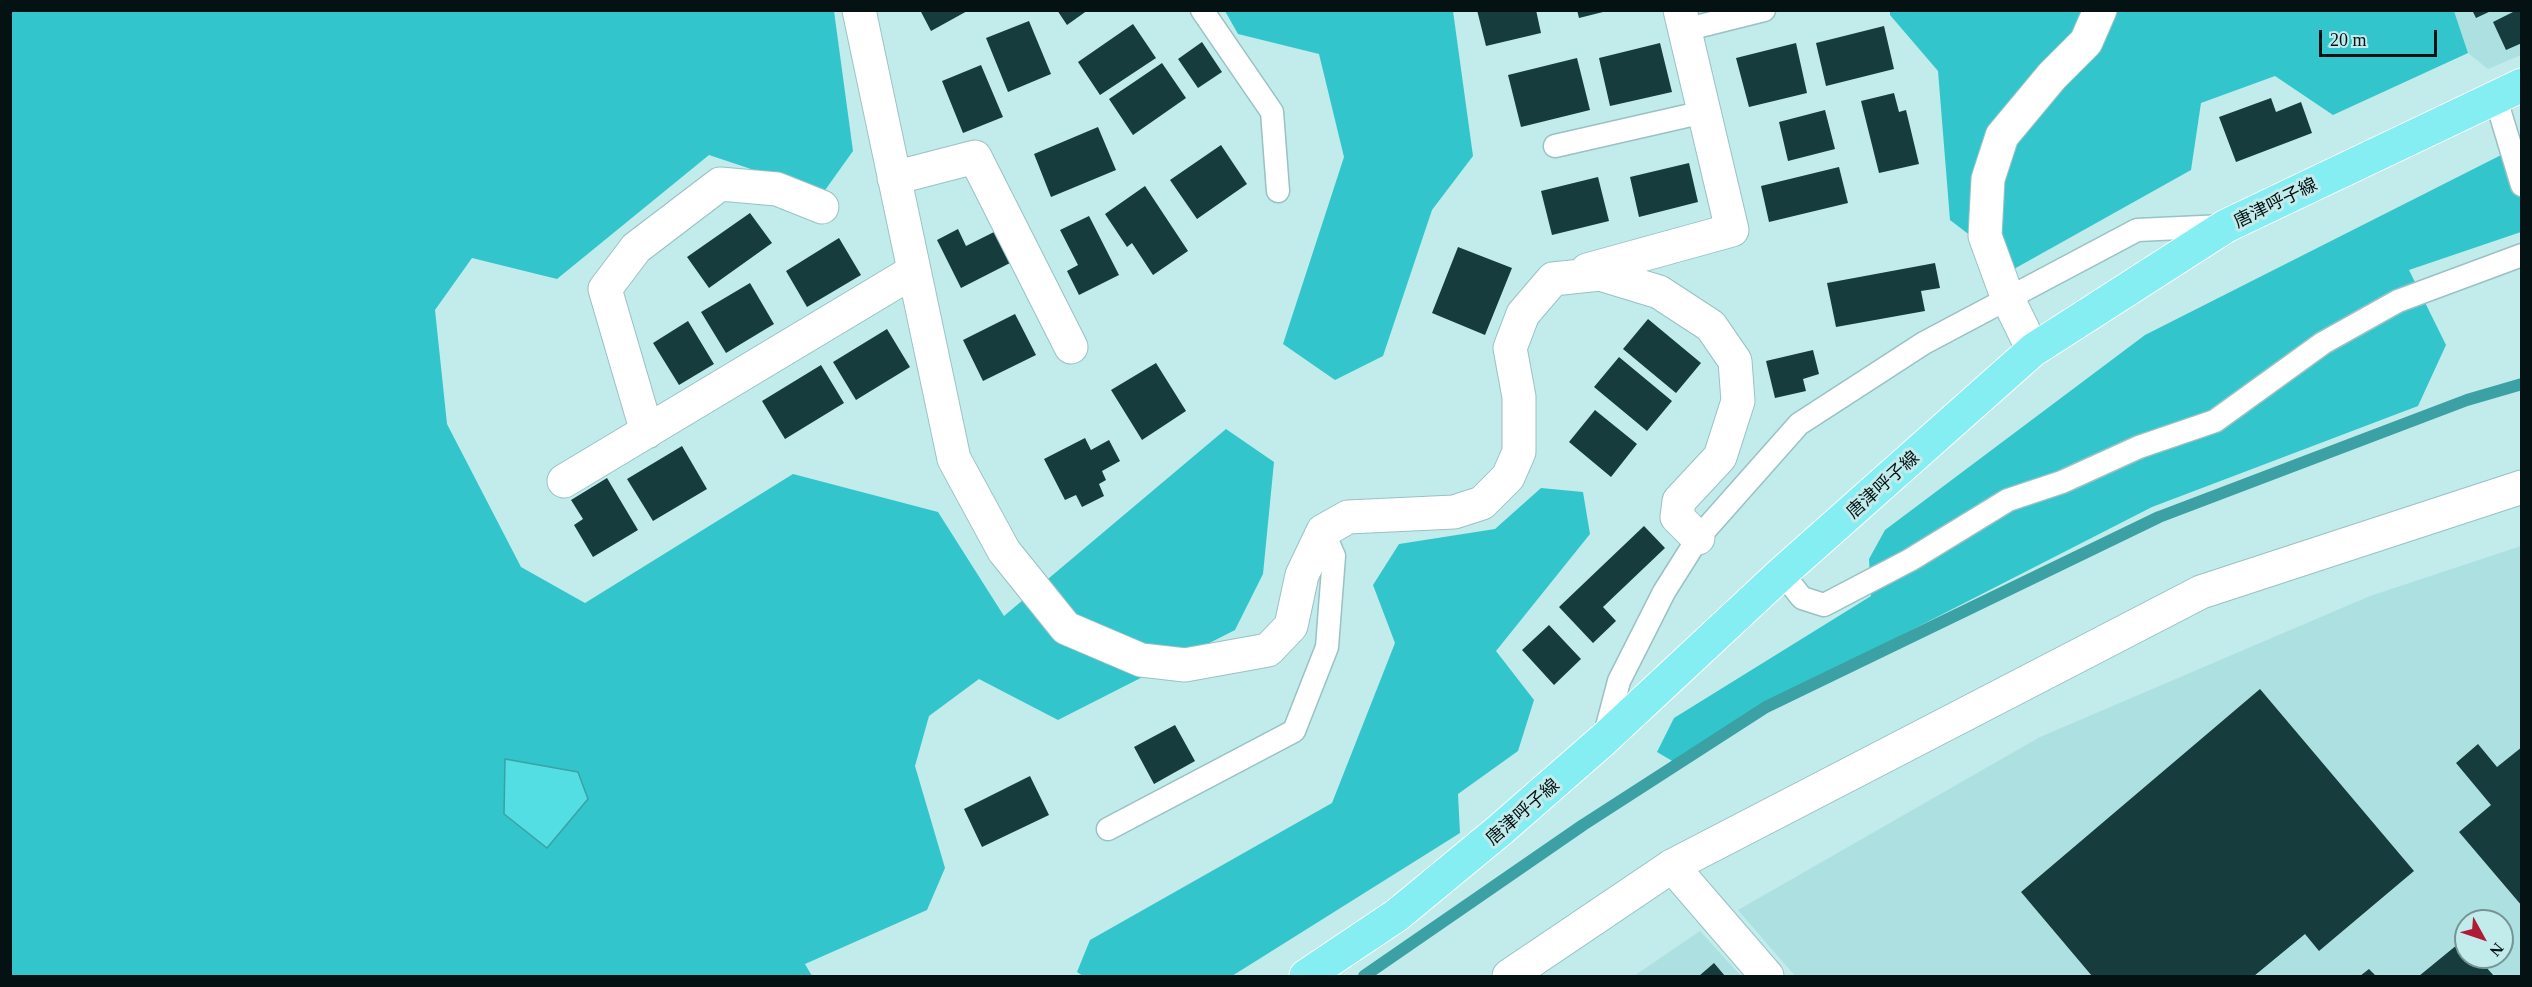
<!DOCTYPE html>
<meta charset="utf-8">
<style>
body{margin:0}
#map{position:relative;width:2532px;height:987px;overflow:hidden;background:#c2ebec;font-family:Georgia,serif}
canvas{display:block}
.frame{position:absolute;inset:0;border:12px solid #041213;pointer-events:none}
.north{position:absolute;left:2454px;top:909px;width:60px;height:60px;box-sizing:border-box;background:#c2ebec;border:2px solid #769495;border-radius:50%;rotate:130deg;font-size:16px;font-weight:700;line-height:24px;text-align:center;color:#041213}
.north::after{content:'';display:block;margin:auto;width:21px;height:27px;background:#af1b34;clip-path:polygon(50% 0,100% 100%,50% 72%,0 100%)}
.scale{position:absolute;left:2319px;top:30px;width:118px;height:27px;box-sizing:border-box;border:3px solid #041213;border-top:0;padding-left:8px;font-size:18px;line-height:21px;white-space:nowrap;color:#041213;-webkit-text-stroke:4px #c2ebec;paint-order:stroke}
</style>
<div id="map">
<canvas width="2532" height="987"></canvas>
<div class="frame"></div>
<div class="north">N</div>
<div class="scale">20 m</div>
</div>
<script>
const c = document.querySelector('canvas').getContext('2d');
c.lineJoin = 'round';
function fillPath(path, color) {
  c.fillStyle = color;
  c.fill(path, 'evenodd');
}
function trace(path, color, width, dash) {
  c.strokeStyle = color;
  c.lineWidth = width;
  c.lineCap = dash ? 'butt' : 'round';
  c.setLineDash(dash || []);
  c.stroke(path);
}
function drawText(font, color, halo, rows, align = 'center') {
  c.font = font + ' Georgia,"Noto Sans JP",serif';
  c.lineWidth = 6;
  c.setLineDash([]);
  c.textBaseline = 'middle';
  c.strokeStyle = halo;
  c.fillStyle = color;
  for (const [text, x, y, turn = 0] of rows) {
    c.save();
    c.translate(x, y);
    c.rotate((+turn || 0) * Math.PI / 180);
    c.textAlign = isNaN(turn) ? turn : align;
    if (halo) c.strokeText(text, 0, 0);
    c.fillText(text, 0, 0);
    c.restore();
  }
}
fillPath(new Path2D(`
 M2454 11H2521V55L2488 69 2468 53Z
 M2521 546V976H1795L1738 910 2040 737 2370 596ZM2466 921H2502V957H2466Z
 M1700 931 1741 976H1634Z`), '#ade0e1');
fillPath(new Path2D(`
 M1890 10 2454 11 2468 53 2333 115 2275 76 2201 103 2191 170 2014 269 1950 220 1938 71 1890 15Z
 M10 11H834L853 151 823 193 709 155 557 279 472 258 435 310 447 424 521 567 585 603 793 474 938 512 1004 616 1226 429 1274 462 1263 574 1235 630 1058 720 979 679 929 716 915 766 945 868 927 910 805 964 812 976H11Z
 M1225 11H1453L1473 156 1432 210 1383 356 1335 380 1283 344 1344 157 1319 54 1238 34Z
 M2521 145V232L2409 270 2446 345 2418 406 2152 507 1763 706 1674 762 1657 752 1674 718 1871 596 1869 559 1885 530 2145 335Z
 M1541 488 1583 492 1590 534 1496 651 1534 700 1518 751 1458 794 1460 833 1232 976H1083L1077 972 1090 940 1332 803 1395 643 1373 585 1399 544 1495 529Z`), '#32c6cc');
const water = new Path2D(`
 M505 759 578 772 588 799 547 848 504 814Z`);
fillPath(water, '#52dee3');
trace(water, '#3ba1a5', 1.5);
trace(new Path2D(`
 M1364 976 1583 825 1766 707 2159 517 2467 400 2522 384`), '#3ba1a5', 12);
fillPath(new Path2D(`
 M920 10H969L931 31Z
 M1057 10H1088L1067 25Z
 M1477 10H1536L1541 33 1486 46Z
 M1577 10H1607V11L1579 18Z
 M2472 10H2493L2476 18Z
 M2517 10H2522V43L2506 50 2493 22Z
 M1029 21 1051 74 1008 92 986 38Z
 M1133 24 1156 58 1100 95 1078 62Z
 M1884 26 1894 69 1826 86 1816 43Z
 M1202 42 1222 72 1198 88 1178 59Z
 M1660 43 1672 92 1610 106 1599 58Z
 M1796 43 1807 93 1749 107 1736 58Z
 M1577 58 1590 110 1521 127 1508 75Z
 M1162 63 1186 98 1133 135 1109 99Z
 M981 65 1003 117 963 133 942 81Z
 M1894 93 1899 112 1906 110 1919 164 1879 173 1861 101Z
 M2271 98 2276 112 2301 102 2312 133 2236 162 2219 117Z
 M1825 110 1835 149 1788 161 1779 122Z
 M1098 127 1116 170 1051 197 1034 154Z
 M1221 145 1247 184 1197 219 1170 180Z
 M1689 163 1698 202 1639 217 1630 177Z
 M1839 167 1848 203 1769 222 1761 186Z
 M1598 177 1609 221 1552 235 1541 191Z
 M1145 186 1188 251 1153 275 1132 243 1127 247 1105 214Z
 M750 213 772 243 709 288 687 257Z
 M1089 216 1119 275 1079 295 1067 271 1078 265 1060 230Z
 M958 229 966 246 994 232 1010 263 961 288 937 240Z
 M839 238 861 275 807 307 786 271Z
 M1458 247 1512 268 1485 335 1432 313Z
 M1935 263 1940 288 1921 291 1925 311 1836 327 1827 283Z
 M750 283 774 324 726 353 701 312Z
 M1015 314 1036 355 983 381 963 340Z
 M1648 319 1701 363 1676 393 1623 349Z
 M688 321 714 364 679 385 653 343Z
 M887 329 910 367 856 400 833 362Z
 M1813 350 1819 374 1803 379 1806 391 1775 398 1766 361Z
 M1619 357 1672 401 1647 431 1594 387Z
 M1156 363 1186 411 1142 440 1111 390Z
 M821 365 844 403 785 439 762 401Z
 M1595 410 1637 444 1611 477 1569 442Z
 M1085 438 1091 450 1109 440 1120 461 1102 471 1106 480 1099 484 1104 496 1082 507 1076 495 1065 500 1044 459Z
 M682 446 707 489 653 521 627 479Z
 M607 478 638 530 593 557 574 525 583 519 571 500Z
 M1644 526 1665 548 1603 607 1616 621 1593 643 1559 607Z
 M1549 625 1581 659 1554 685 1522 650Z
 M2260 689 2414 871 2319 951 2305 934 2254 976H2092L2021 892Z
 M1175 725 1195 761 1154 784 1134 747Z
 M2478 744 2497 767 2522 747V906L2459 832 2491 805 2456 763Z
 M1030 776 1049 815 982 847 964 809Z
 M2463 940 2466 944V957H2477L2494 976H2419Z
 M1714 963 1725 976H1699Z
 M2369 969 2376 976H2360Z`), '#163c3d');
const lane = new Path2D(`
 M1202 10 1272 112 1278 191
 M1684 30 1764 10
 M2495 96 2522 185
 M1555 146 1704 112
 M1782 573 1802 598 1824 605 1910 560 2008 500 2062 482 2139 447 2215 421 2323 343 2398 301 2522 255
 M1604 738 1619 681 1664 592 1698 538 1799 424 1924 343 2137 230 2224 226
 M1108 829 1294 731 1327 647 1334 556 1323 531`);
const street = new Path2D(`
 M859 10 954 459 1004 551 1066 628 1141 660 1185 665 1268 650 1291 626 1302 575 1323 531 1348 517 1454 512 1482 503 1508 477 1519 452V397L1510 348 1523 314 1553 279 1600 274 1659 292 1711 326 1735 361 1738 401 1720 457 1679 501 1677 517 1698 538
 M894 178 975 157 1071 347
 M1587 270 1732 230 1680 10
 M2033 350 2008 299 1985 236 1988 179 2002 136 2052 76 2086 42 2100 10
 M647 432 605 289 636 248 720 184 777 189 822 207
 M564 481 914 271
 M1672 866 1767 976`);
const secondary = new Path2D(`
 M1509 976 1672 866 2201 592 2522 487`);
const primary = new Path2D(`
 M1306 976 1397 915 1500 830 1603 740 1782 573 2033 350 2226 226 2522 85`);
trace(lane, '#9ac1c3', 25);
trace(street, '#9ac1c3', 35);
trace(secondary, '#9ac1c3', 35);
trace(primary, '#fff', 35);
trace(lane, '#fff', 22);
trace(street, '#fff', 33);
trace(secondary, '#fff', 33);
trace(primary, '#85eef2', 33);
drawText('18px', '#041213', '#c2ebec', [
 ["唐津呼子線",2275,202,-26],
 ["唐津呼子線",1882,484,-42],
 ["唐津呼子線",1522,811,-41]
]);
</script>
